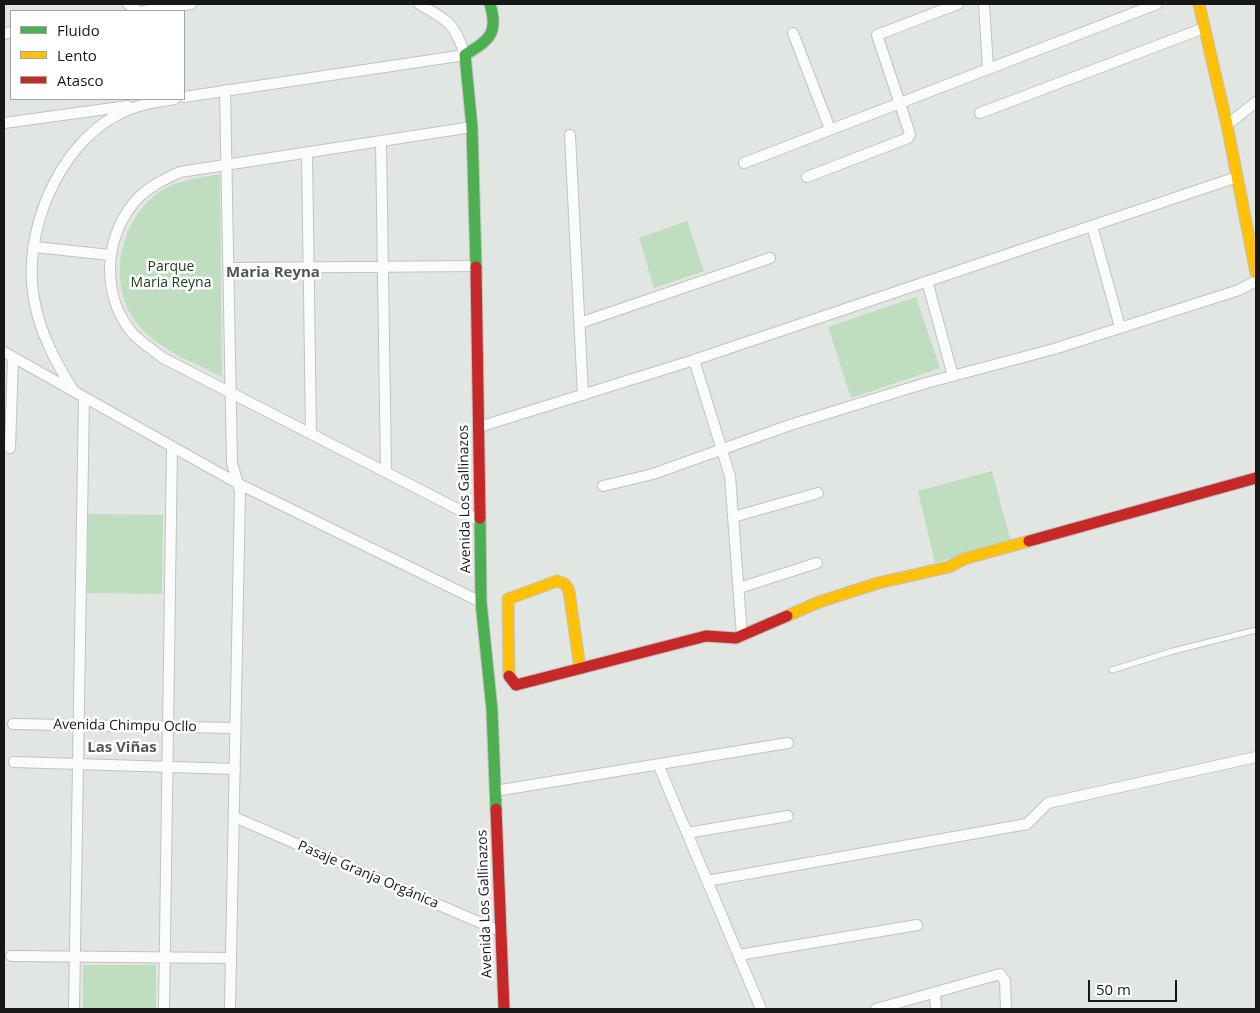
<!DOCTYPE html>
<meta charset="utf-8">
<style>
body{margin:0}
#map{position:relative;width:1260px;height:1013px;overflow:hidden;background:#e2e6e2;font-family:"Open Sans",sans-serif}
canvas{display:block}
.frame{position:absolute;inset:0;border:5px solid #161816;pointer-events:none}
.legend{position:absolute;left:10px;top:10px;width:175px;height:90px;box-sizing:border-box;background:#fff;border:1px solid #a2a3a2;margin:0;padding:6px 9px;list-style:none;font-size:15px;color:#161816}
.legend li{display:flex;align-items:center;gap:10px;height:25px}
.legend b{width:25px;border:1px solid #a2a3a2}
.scale{position:absolute;left:1088px;top:980px;width:89px;height:22px;box-sizing:border-box;border:2px solid #161816;border-top:0;padding-left:6px;font-size:15px;line-height:18px;white-space:nowrap;color:#161816;-webkit-text-stroke:4px #fff;paint-order:stroke}
</style>
<div id="map">
<canvas width="1260" height="1013"></canvas>
<div class="frame"></div>
<ul class="legend">
<li><b style="height:6px;background:#4caf50"></b>Fluido</li>
<li><b style="height:6px;background:#ffc107"></b>Lento</li>
<li><b style="height:6px;background:#c62828"></b>Atasco</li>
</ul>
<div class="scale">50 m</div>
</div>
<script>
const c = document.querySelector('canvas').getContext('2d');
c.lineJoin = 'round';
function fillPath(path, color) {
  c.fillStyle = color;
  c.fill(path, 'evenodd');
}
function trace(path, color, width, dash) {
  c.strokeStyle = color;
  c.lineWidth = width;
  c.lineCap = dash ? 'butt' : 'round';
  c.setLineDash(dash || []);
  c.stroke(path);
}
function drawText(font, color, halo, rows, align = 'center') {
  c.font = font + ' "Open Sans",sans-serif';
  c.lineWidth = 5;
  c.setLineDash([]);
  c.textBaseline = 'middle';
  c.strokeStyle = halo;
  c.fillStyle = color;
  for (const [text, x, y, turn = 0] of rows) {
    c.save();
    c.translate(x, y);
    c.rotate((+turn || 0) * Math.PI / 180);
    c.textAlign = isNaN(turn) ? turn : align;
    if (halo) c.strokeText(text, 0, 0);
    c.fillText(text, 0, 0);
    c.restore();
  }
}
fillPath(new Path2D(`
 M220 174 222 377C195 363 162 351 141 328 105 289 118 222 158 193 176 180 199 178 220 174Z
 M687 221 704 271 654 288 639 238Z
 M916 297 940 368 851 398 828 327Z
 M992 471 1011 542 935 563 918 491Z
 M88 514 163 515 162 594 87 593Z
 M83 965H156V1009H83Z`), '#bfdec0');
const lane = new Path2D(`
 M1112 670 1173 651 1256 630`);
const street = new Path2D(`
 M128 4 138 11
 M984 4 988 68
 M144 11 191 4
 M793 33 830 129
 M4 34 11 32
 M225 90 232 463 240 491 230 1009
 M184 97 465 55C454 22 448 21 419 4
 M980 113 1204 28
 M4 123 128 106
 M1227 125 1256 102
 M472 127 180 172C165 179 152 185 140 196 104 232 99 294 133 334 142 343 153 350 163 358L481 521
 M570 135 583 395
 M381 141 386 472
 M307 153 311 433
 M744 163 1157 4
 M807 177 908 138 910 134 877 35 958 4
 M1092 226 1120 327
 M35 247 110 255
 M229 268 476 266
 M927 281 953 376
 M580 323 770 258
 M4 352 237 483 481 602
 M694 360 730 476 742 636
 M73 390C55 361 40 333 34 299 22 234 57 147 117 115 135 105 154 102 175 99
 M479 427 694 360 1237 177
 M10 448 13 357
 M603 486 653 474 790 425 926 383 1054 349 1239 290 1256 281
 M733 517 818 493
 M739 588 817 563
 M13 724 236 728
 M14 762 235 769
 M658 764 761 1009
 M495 791 788 743
 M234 817 502 932
 M687 833 788 816
 M707 881 1027 824 1048 803 1256 757
 M739 955 917 925
 M11 956 231 958
 M935 993 936 1009
 M74 1009 84 397
 M164 1009 172 448
 M876 1009 1000 974 1005 981 1006 1009`);
const fast = new Path2D(`
 M476 267 472 127 465 55C489 40 499 34 490 4
 M480 518 481 602 492 710 496 809`);
const slow = new Path2D(`
 M1199 4 1227 125 1256 273
 M787 616 819 602 878 583 949 567 964 559 1029 541
 M509 676 508 599 557 581 565 584 569 591 580 668`);
const jam = new Path2D(`
 M476 267 480 518
 M1029 541 1256 478
 M509 676 516 685 706 636 736 638 787 616
 M496 809 504 1009`);
trace(lane, '#c0c3c1', 7);
trace(street, '#c0c3c1', 12);
trace(fast, '#c0c3c1', 13);
trace(slow, '#c0c3c1', 13);
trace(jam, '#c0c3c1', 13);
trace(lane, '#fbfbfb', 5);
trace(street, '#fbfbfb', 10);
trace(fast, '#4caf50', 11);
trace(slow, '#ffc107', 11);
trace(jam, '#c62828', 11);
drawText('14px', '#143d19', '#fff', [
 ["Parque",171,267],
 ["Maria Reyna",171,283]
]);
drawText('14px', '#161816', '#fff', [
 ["Avenida Los Gallinazos",465,499,-91],
 ["Avenida Chimpu Ocllo",125,726,1],
 ["Pasaje Granja Orgánica",368,875,23],
 ["Avenida Los Gallinazos",485,904,-92]
]);
drawText('bold 15px', '#515751', '#fff', [
 ["Maria Reyna",273,273],
 ["Las Viñas",122,748]
]);
</script>
